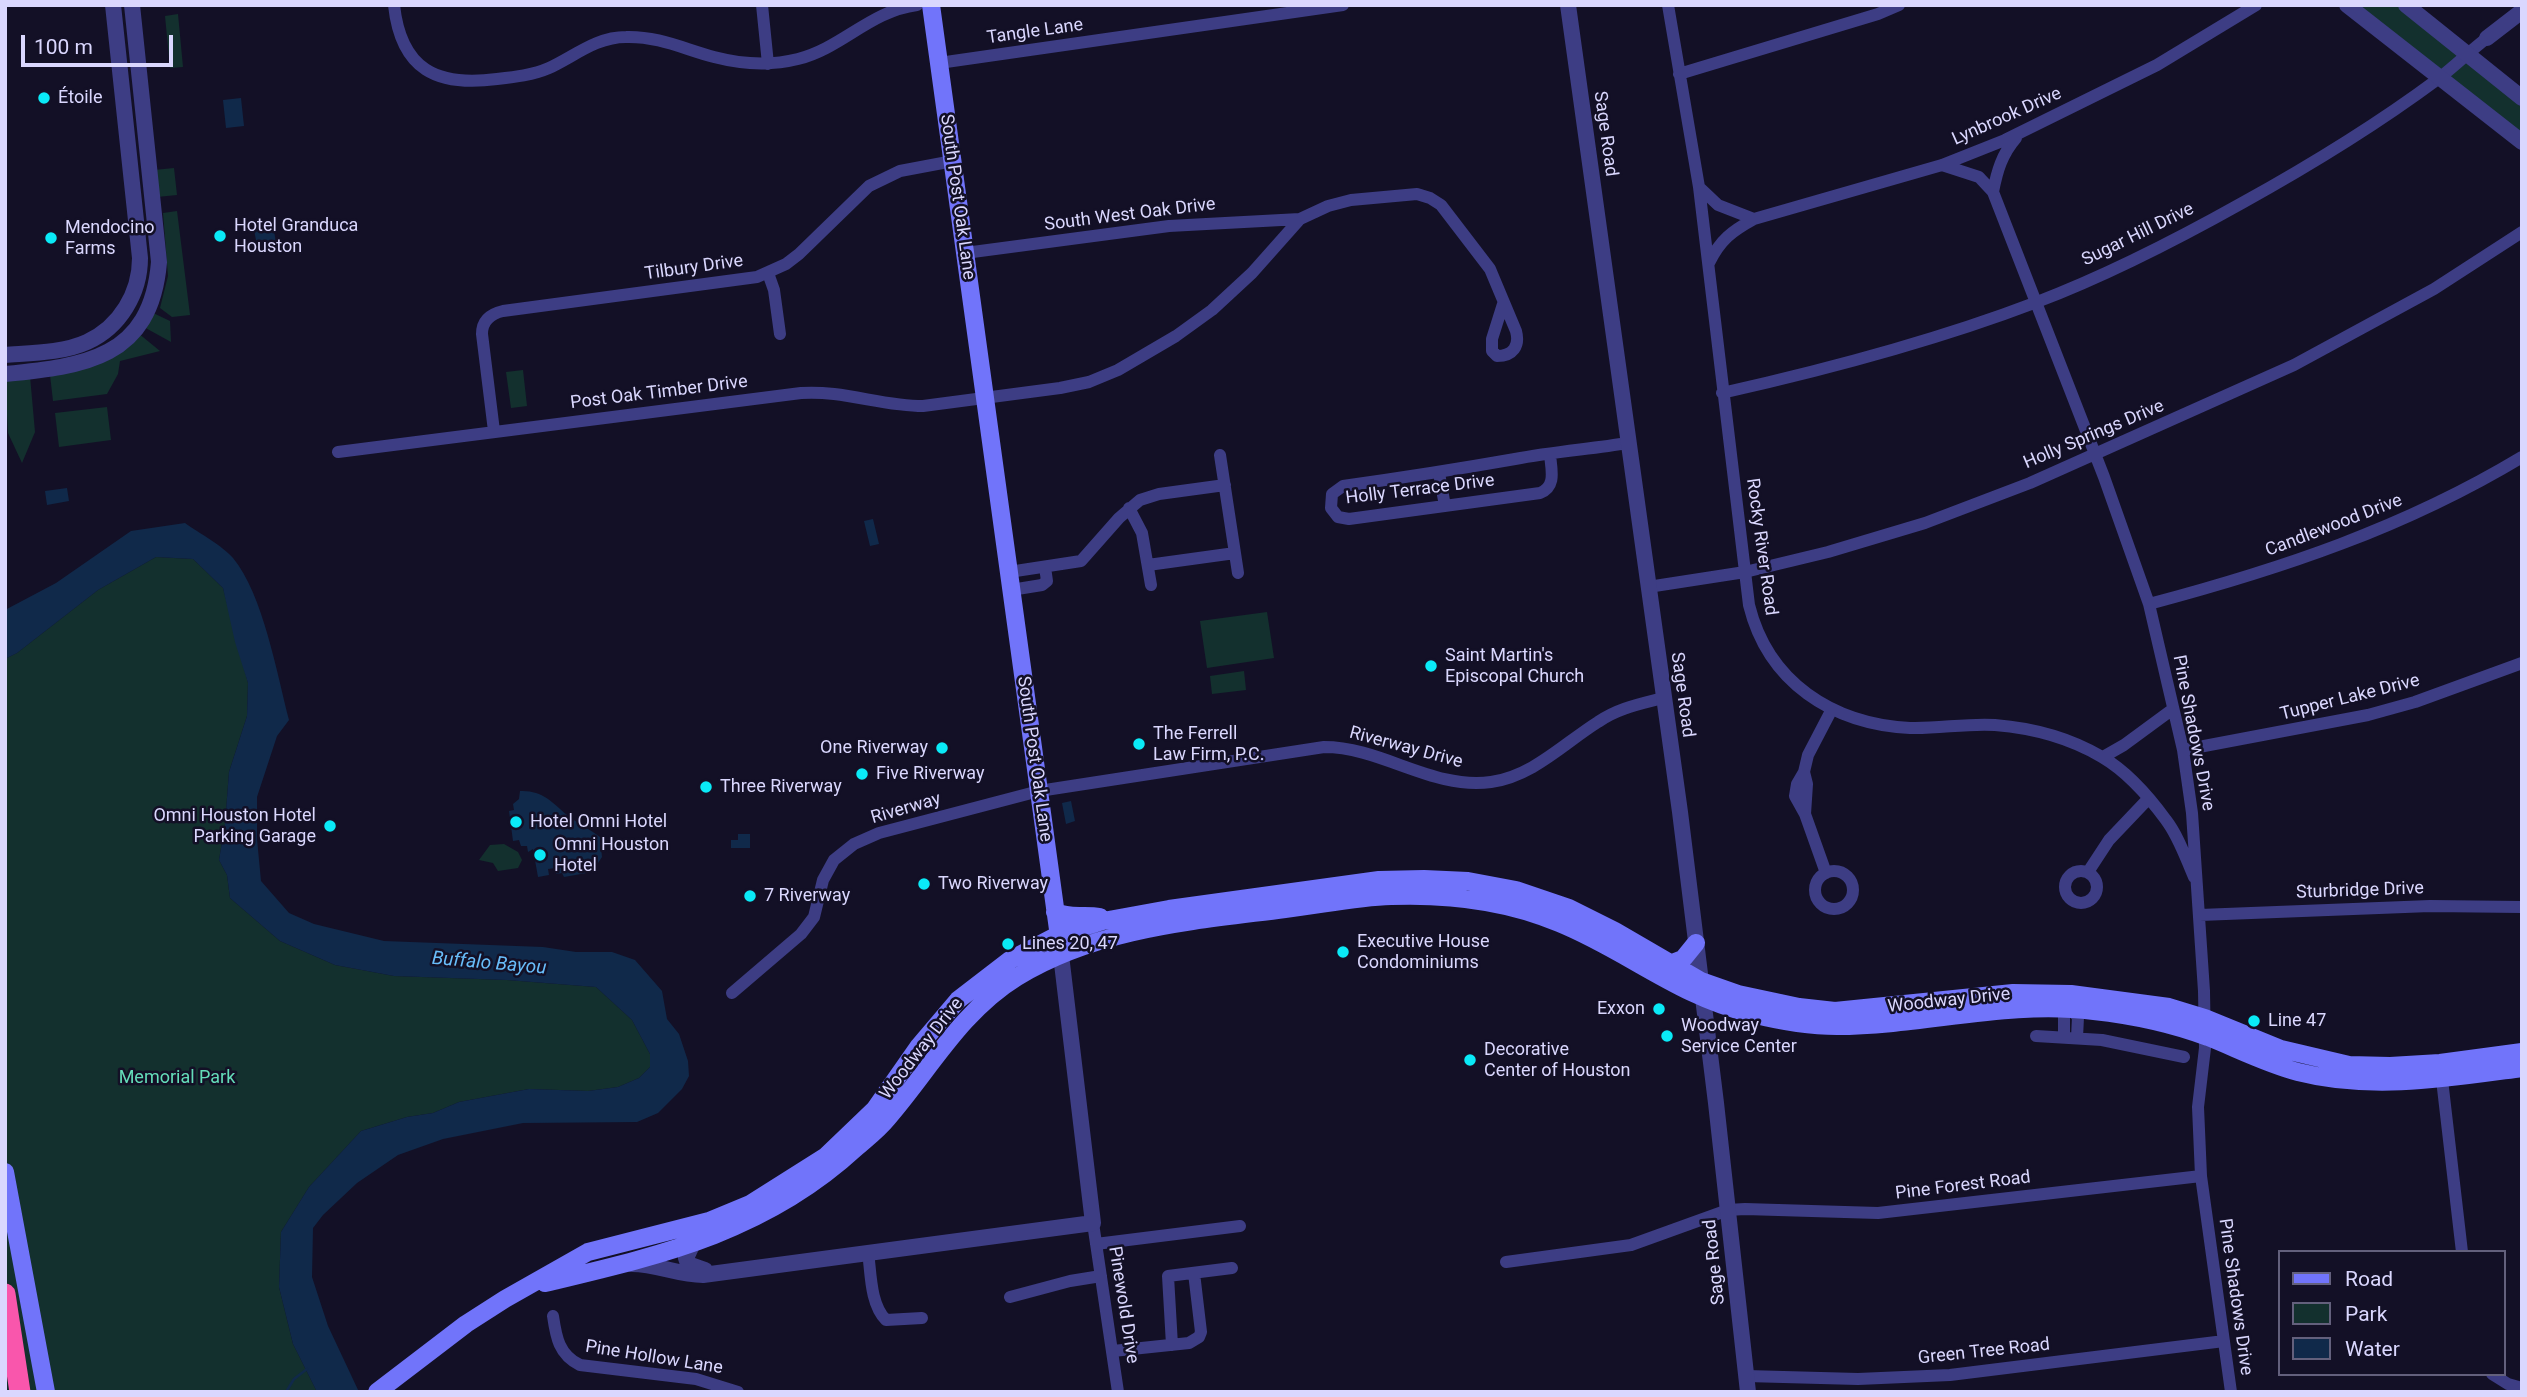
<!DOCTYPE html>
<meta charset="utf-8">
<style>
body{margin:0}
#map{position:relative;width:2527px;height:1397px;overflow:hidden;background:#131026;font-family:Roboto,sans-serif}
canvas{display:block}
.frame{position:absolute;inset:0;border:7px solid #dad7fe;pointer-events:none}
.legend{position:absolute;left:2278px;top:1250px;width:228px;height:126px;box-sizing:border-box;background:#131026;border:2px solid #63607c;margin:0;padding:9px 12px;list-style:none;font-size:21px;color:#dad7fe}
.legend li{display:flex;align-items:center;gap:14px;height:35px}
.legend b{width:35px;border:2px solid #63607c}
.scale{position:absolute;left:21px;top:35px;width:152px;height:32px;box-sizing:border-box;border:4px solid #dad7fe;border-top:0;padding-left:9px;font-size:21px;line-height:24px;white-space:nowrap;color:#dad7fe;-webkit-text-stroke:5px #131026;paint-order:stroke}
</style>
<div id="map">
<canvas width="2527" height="1397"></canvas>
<div class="frame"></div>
<ul class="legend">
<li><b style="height:9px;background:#7174fa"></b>Road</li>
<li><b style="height:19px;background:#13302e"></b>Park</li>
<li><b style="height:19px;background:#10294a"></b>Water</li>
</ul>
<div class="scale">100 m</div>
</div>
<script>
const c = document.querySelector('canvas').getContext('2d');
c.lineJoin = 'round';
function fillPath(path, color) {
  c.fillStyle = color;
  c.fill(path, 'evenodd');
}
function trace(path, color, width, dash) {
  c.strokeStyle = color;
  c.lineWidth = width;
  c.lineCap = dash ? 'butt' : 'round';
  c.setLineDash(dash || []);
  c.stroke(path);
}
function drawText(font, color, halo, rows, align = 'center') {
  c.font = font + ' Roboto,sans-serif';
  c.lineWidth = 5;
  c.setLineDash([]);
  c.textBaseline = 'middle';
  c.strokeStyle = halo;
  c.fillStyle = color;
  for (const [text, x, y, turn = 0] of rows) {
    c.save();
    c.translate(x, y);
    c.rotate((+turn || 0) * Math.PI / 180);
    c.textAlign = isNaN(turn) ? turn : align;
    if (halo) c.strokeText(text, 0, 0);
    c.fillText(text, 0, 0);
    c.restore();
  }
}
fillPath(new Path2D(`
 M2352 5H2400L2522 103V139Z
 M178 14 183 67 170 68 165 16Z
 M174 168 177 195 157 197 154 170Z
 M177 211 190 315 172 317 160 308 168 276 163 213Z
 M151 312 170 321 171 342 142 326Z
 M138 333 160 351 120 361 118 374 107 394 53 401 50 375Z
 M523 370 527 406 511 408 506 372Z
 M30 376 35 432 22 463 8 433 5 379Z
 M107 407 111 440 59 447 55 413Z
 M156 557 193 559 223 588 248 683 247 716 229 772 225 824 219 860 227 875 230 898 280 941 335 965 394 976 507 980 596 987 632 1020 650 1054V1067L639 1078 618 1087 588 1091 529 1089 459 1102 433 1113 407 1117 361 1131 309 1187 281 1232 279 1287 293 1344 317 1392H5V659L17 653 98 590Z
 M1267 612 1274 658 1207 668 1200 621Z
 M1244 671 1246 690 1212 694 1210 676Z
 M504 844 518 852 522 860 518 868 498 871 493 863 479 860 490 845Z`), '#13302e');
fillPath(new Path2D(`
 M241 98 244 126 226 128 223 100Z
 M273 226 276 242 257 245 254 230Z
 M67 488 69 501 47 505 45 491Z
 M873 519 879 544 870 546 864 521Z
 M185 523C199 533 223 546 233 558 263 594 277 674 289 720L277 736 257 797V839L261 881 289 913 314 924 384 941 543 947 576 952H612L635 960 662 991 667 1019 679 1034 688 1061 689 1076 682 1089 658 1113 637 1122 523 1123 443 1139 398 1155 357 1183 323 1215 313 1228 312 1277 328 1326 359 1392H317L293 1344 279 1287 281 1232 309 1187 361 1131 407 1117 433 1113 459 1102 529 1089 588 1091 618 1087 639 1078 650 1067V1054L632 1020 596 987 507 980 394 976 335 965 280 941 230 898 227 875 219 860 225 824 229 772 247 716 248 683 235 642 223 588 193 559 156 557 98 590 17 653 5 659V610L56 583 131 531Z
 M520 791C542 790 552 802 567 815 578 824 590 829 600 837L602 857 592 872 564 877 562 873 556 874 555 868 548 869 549 875 538 877 533 849 528 852 527 846H521L519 840 513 841 509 811 514 810 513 804 519 799Z
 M1071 801 1075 821 1066 824 1062 803Z
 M738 834H750V848H731V840H738Z`), '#10294a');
trace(new Path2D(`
 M286 1392 294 1379 307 1369`), '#10294a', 2.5);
trace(new Path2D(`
 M394 5C401 70 437 87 497 79 515 77 533 75 549 68 575 56 596 37 626 37 658 36 684 49 714 57 741 64 770 66 798 59 842 48 870 11 917 5
 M762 5 768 64
 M1668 5 1699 187 1749 605C1768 682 1832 724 1910 728 1938 729 1967 723 1995 725 2032 728 2070 738 2102 757 2126 771 2150 798 2166 820 2179 837 2186 859 2194 877
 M939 63 1343 5
 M1679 74 1878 14 1899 5
 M1942 165 1979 177 1993 192 2104 477 2149 604 2183 750 2192 813 2204 991 2205 1048 2198 1107 2201 1176 2231 1392
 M1699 187 1718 205 1754 219
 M1993 192C1997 171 2002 154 2016 138
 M965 253 1169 226 1300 219
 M1709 263C1720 240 1732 231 1754 219L1942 165 2005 140 2157 65 2256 5
 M768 273 774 290 780 334
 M1722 393C1829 369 1935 341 2037 302 2108 275 2176 240 2242 203 2309 166 2376 125 2438 79 2455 66 2470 51 2487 38
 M494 431 482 334C482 321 490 314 503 311L757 277 786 264 799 254 869 186 900 171 953 161
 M338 452 801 393C842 390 882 406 923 406L1060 388 1089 382 1118 370 1176 336 1212 310 1252 273 1300 219 1328 206 1351 200 1417 194 1430 198 1441 205 1490 269 1516 331C1520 346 1513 356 1497 356L1492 351V339L1503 304
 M1550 454C1551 469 1557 486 1540 493L1349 519 1338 517 1331 508 1332 494 1343 486C1401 478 1458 469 1515 459 1552 452 1590 449 1628 443
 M1220 455 1238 573
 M1439 473 1445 506
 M1129 508 1142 533 1151 585
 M1148 565 1235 553
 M1009 572 1081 561 1119 518 1140 500 1159 494 1225 485
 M1648 587 1745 572 1828 552 1925 523 2030 483 2294 365 2434 289 2522 232
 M1011 590 1042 585 1047 581 1045 567
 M2149 604C2281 569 2404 528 2522 457
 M2183 750 2368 715 2415 702 2522 663
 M2103 757 2124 745 2173 709
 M1804 772 1807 784 1805 814
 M2065 887a16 16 0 1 1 32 0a16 16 0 1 1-32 0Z
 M1815 890a19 19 0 1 1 38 0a19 19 0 1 1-38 0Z
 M2088 872 2109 840 2148 799
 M1826 873 1805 814 1795 796 1797 784 1804 772 1808 755 1832 709
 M2200 915 2430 906 2522 907
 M732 993 801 934 814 917 823 880 834 860 854 844 879 833 1039 791 1324 747C1382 747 1432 790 1491 782 1533 776 1563 744 1598 722 1618 708 1640 704 1663 698
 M2036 1036 2102 1040 2184 1057
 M2064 1037V1016L2070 1009 2078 1017 2077 1038
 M2441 1071 2462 1252
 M1093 1223 1118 1392
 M1096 1244 1240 1226
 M868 1252C871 1273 870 1304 886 1320L922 1318
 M1506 1262 1631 1245 1728 1210 1745 1209 1878 1213 2201 1176
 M1010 1297 1070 1281 1101 1276
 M553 1316C556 1337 559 1355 580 1365L696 1379 738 1392
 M1172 1345 1168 1276 1232 1268
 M1113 1351 1189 1343 1199 1337 1201 1332 1194 1273
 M2492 1374 2508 1384 2522 1388
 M1746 1376 1858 1379 1950 1375 2224 1341`), '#3d3d84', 12);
trace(new Path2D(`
 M1568 5 1680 812 1716 1103 1748 1392
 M2347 5 2522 142
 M2406 5 2522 98
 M2487 38 2522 11
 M5 355C31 353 63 353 87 342 120 327 140 293 140 258L113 5
 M5 374C84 366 151 359 159 262L132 5
 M693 1243 686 1258 688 1264 705 1270
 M632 1264C657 1264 678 1275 703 1275L1093 1223 1061 955`), '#3d3d84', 16);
trace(new Path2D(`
 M931 5 1060 944
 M1055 912C1070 919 1084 914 1100 917
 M1670 964 1683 959 1696 943
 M5 1172 46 1392
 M545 1283C662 1255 765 1232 856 1148 866 1139 878 1130 887 1119 929 1071 960 1012 1017 977 1097 928 1193 921 1285 909 1320 905 1356 897 1391 896 1447 894 1507 901 1559 923 1628 951 1677 996 1752 1014 1780 1021 1808 1026 1837 1026 1923 1026 2007 1000 2094 1011 2131 1015 2173 1024 2208 1037 2238 1049 2267 1064 2298 1072 2372 1091 2448 1078 2522 1068
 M377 1392 466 1324 505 1299 588 1252 709 1221 750 1204 826 1156 875 1109 919 1046 958 1000 1010 960 1058 935 1103 921 1169 909 1379 880 1424 879 1468 881 1516 890 1569 908 1615 931 1701 981 1738 994 1799 1007 1835 1011 2013 993 2071 994 2169 1007 2205 1018 2281 1049 2349 1065 2390 1066 2440 1063 2522 1052`), '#7174fa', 18);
trace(new Path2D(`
 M5 1294 20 1392`), '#f956ac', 21);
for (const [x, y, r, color] of [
 [44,98,7,"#0aeaf7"],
 [220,236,7,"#0aeaf7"],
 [51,238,7,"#0aeaf7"],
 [1431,666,7,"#0aeaf7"],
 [1139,744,7,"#0aeaf7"],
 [942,748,7,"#0aeaf7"],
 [862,774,7,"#0aeaf7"],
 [706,787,7,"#0aeaf7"],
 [516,822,7,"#0aeaf7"],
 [330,826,7,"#0aeaf7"],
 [540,855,7,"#0aeaf7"],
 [924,884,7,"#0aeaf7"],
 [750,896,7,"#0aeaf7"],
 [1008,944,7,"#0aeaf7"],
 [1343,952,7,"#0aeaf7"],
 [1659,1009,7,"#0aeaf7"],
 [2254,1021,7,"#0aeaf7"],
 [1667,1036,7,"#0aeaf7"],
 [1470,1060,7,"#0aeaf7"]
]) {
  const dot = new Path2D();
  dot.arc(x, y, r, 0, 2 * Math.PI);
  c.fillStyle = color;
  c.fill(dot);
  trace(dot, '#131026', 2.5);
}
drawText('18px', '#dad7fe', '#131026', [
 ["Tangle Lane",1035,32,-8],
 ["Lynbrook Drive",2007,117,-24],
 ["Sage Road",1605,134,82],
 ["South Post Oak Lane",957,197,82],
 ["South West Oak Drive",1130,215,-7],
 ["Sugar Hill Drive",2138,235,-26],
 ["Tilbury Drive",694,268,-8],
 ["Post Oak Timber Drive",659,393,-7],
 ["Holly Springs Drive",2094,435,-23],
 ["Holly Terrace Drive",1420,490,-7],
 ["Candlewood Drive",2334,526,-21],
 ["Rocky River Road",1761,547,82],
 ["Sage Road",1682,695,82],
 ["Tupper Lake Drive",2350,698,-14],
 ["Pine Shadows Drive",2193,733,79],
 ["Riverway Drive",1406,748,15],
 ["South Post Oak Lane",1034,759,82],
 ["Riverway",906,809,-16],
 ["Sturbridge Drive",2360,891,-2],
 ["Woodway Drive",1949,1001,-6],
 ["Woodway Drive",922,1049,-52],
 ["Pine Forest Road",1963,1186,-7],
 ["Sage Road",1715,1262,-96],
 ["Pine Shadows Drive",2235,1297,82],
 ["Pinewold Drive",1123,1305,81],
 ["Green Tree Road",1984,1352,-6],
 ["Pine Hollow Lane",654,1358,9]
]);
drawText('18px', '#dad7fe', '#131026', [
 ["Étoile",58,98],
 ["Hotel Granduca",234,226],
 ["Houston",234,247],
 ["Mendocino",65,228],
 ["Farms",65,249],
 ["Saint Martin's",1445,656],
 ["Episcopal Church",1445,677],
 ["The Ferrell",1153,734],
 ["Law Firm, P.C.",1153,755],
 ["One Riverway",928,748,"right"],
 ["Five Riverway",876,774],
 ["Three Riverway",720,787],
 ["Omni Houston Hotel",316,816,"right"],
 ["Parking Garage",316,837,"right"],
 ["Hotel Omni Hotel",530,822],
 ["Omni Houston",554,845],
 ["Hotel",554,866],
 ["Two Riverway",938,884],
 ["7 Riverway",764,896],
 ["Executive House",1357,942],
 ["Condominiums",1357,963],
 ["Lines 20, 47",1022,944],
 ["Exxon",1645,1009,"right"],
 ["Line 47",2268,1021],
 ["Woodway",1681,1026],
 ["Service Center",1681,1047],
 ["Decorative",1484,1050],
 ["Center of Houston",1484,1071]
], 'left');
drawText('18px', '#64dcb9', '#131026', [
 ["Memorial Park",177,1078]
]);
drawText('italic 19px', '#68bdfa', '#131026', [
 ["Buffalo Bayou",489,964,5]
]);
</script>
